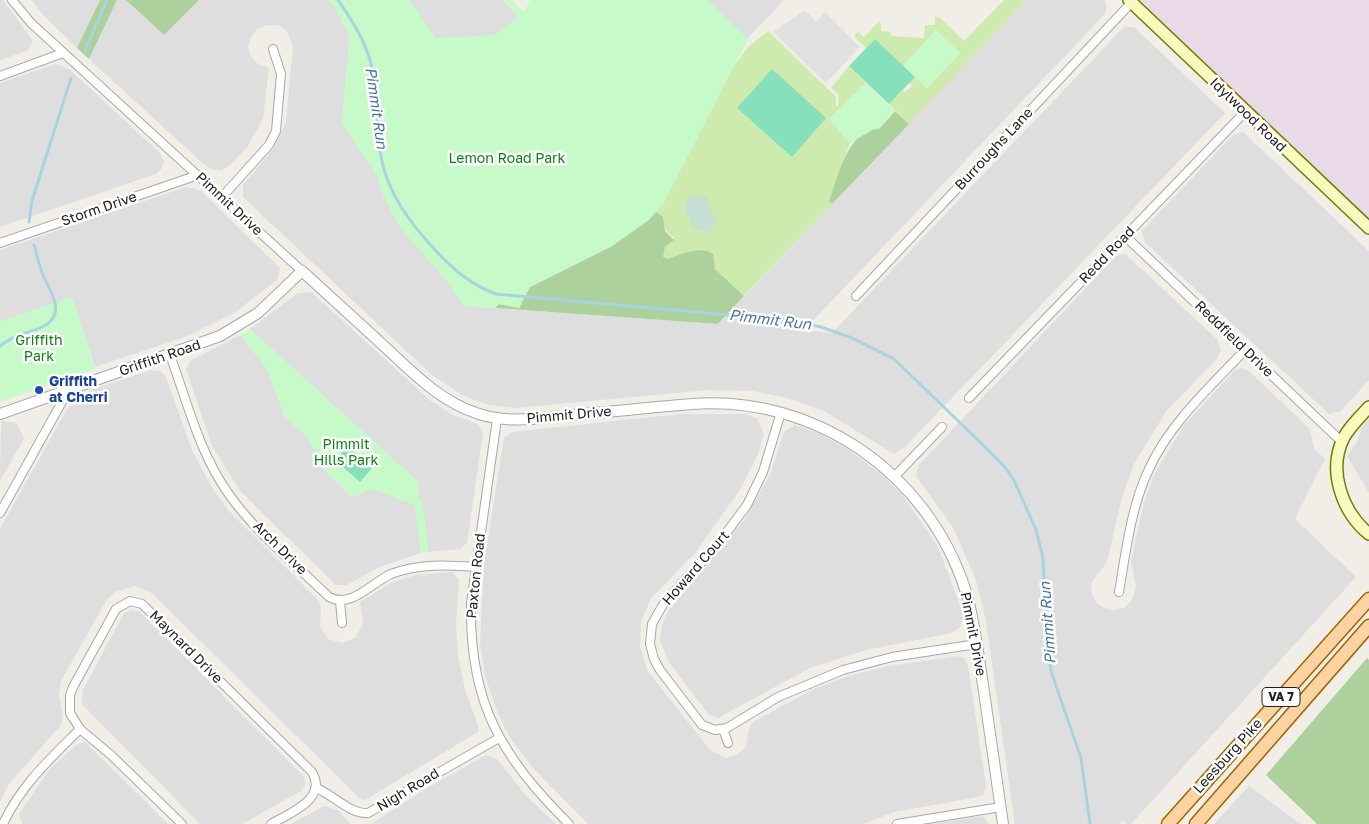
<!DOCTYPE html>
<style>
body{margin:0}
canvas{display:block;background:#f1eee8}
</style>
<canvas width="1369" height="824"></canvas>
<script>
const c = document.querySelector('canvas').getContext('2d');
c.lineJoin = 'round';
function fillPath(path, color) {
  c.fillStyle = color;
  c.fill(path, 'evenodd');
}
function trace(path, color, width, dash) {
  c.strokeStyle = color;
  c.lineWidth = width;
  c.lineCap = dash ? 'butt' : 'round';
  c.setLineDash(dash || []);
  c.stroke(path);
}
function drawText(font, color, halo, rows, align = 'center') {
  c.font = font + ' "Golos Text",sans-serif';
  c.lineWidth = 5;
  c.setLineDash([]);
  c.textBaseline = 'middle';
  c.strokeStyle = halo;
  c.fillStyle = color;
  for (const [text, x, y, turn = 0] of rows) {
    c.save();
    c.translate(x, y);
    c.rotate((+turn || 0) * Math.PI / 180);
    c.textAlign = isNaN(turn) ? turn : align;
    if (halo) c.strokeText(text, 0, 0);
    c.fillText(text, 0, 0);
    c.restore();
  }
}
fillPath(new Path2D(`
 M0 0H3L33 41 27 51 0 60Z
 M31 0H100L77 48 45 17Z
 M117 0H126L164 35 199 0H353L342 123 464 306 718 324 1026 0H1105L1107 7 1104 15 804 330 832 333 1124 27H1134L1225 113 906 446 894 454 824 411 788 398 752 391 708 390 515 408 488 405 462 395 432 375 243 197V185L274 148 286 122 293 46 286 30 278 25H267L257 29 251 37 248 47 251 57 258 64 269 68 263 119 248 146 228 167 220 171 208 168 89 59Z
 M409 0H503L519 16 494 45 434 38Z
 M708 0H784L747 39Z
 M55 64 69 69 159 152 164 161 162 168 156 174 0 227V83Z
 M1243 132 1369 251V380L1341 411 1329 414 1145 242 1142 231 1233 135Z
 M186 187 200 190 280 268 277 280 234 313 185 337 95 367 72 297 0 322V250Z
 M1125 254 1217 339 1221 350 1217 359 1167 410 1134 464 1122 497 1107 562 1092 582 1091 592 1096 602 1104 608 1113 610 1124 608 1132 600 1136 587 1131 561 1143 506 1155 473 1184 425 1235 370 1241 368 1249 371 1310 429 1314 448 1325 459 1295 519 1356 577 1131 824H1127L1123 820 1119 824H1015L986 621 976 580 954 529 916 476 919 465 1116 256Z
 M311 292 431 401 453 415 478 424 483 433 467 543 460 549 428 552 422 501 418 500V482L250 329 298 293Z
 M240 335 267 369 285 417 309 439 323 468 352 497 373 489 416 505 421 553 382 566 347 585H336L240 491 212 446 186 369 190 361Z
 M151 370 160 371 166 377 192 450 212 488 228 510 319 601 321 608 320 626 328 639 342 643 355 638 363 624 360 602 391 583 415 575 453 572 459 580 456 624 458 655 465 690 478 725V732L365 800 358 797 152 593 134 586 115 592 106 601 61 681 59 695 63 716 61 725 9 784 0 802V529L67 409 88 391Z
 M680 414H746L757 419 764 433 758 455 739 491 695 553 651 598 641 622 640 647 647 670 709 749 725 758 737 755 746 746 749 728 753 722 814 689 848 676 888 666 958 656 964 658 968 665 986 786 984 794 978 797 894 812 863 824H588L534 769 510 738 497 711 485 676 480 643 484 564 504 438 513 432Z
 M1369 419V493L1347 456 1357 442 1362 427Z
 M1 421 17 423 24 438 0 481Z
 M795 425 821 434 847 449 881 474 902 494 938 547 964 616 960 627 952 633 866 650 810 668 718 718 709 715 668 661 660 640 662 625 668 611 745 519 770 475 784 432Z
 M132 610 140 612 303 776 306 783 301 791 242 824H200L82 704 83 690 124 613Z
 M85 742 168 824H22L19 814 50 769 76 745Z
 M484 756H490L498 760 526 796 556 824H371L424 790Z
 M1249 786 1301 824H1214Z
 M324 806 338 810 351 824H291Z
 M982 816 990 824H933Z`), '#dfdede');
fillPath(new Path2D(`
 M1140 0H1369V222L1141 4Z`), '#eadae8');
fillPath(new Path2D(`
 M1004 0H1026L909 124 889 104 903 90 905 92 912 86 909 82 915 77 927 88 960 53 936 30 903 66 875 39 866 48 854 36 858 32 864 37 879 21 881 24V31L891 32V36L924 38 925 25H935V17L940 18 964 41Z
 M768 31 836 97V106H838L839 95 831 88 849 66 866 83 829 119 850 143 829 201 832 204 744 296 715 269 702 250 667 259 662 257 665 247 674 238C660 227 665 219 656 212L663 204 734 66 748 47Z`), '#cdebae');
fillPath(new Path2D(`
 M100 0H117L89 59 77 48Z
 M126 0H199L164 35Z
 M895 111 909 124 832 204 829 201C838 178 848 128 879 129Z
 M656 212 663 217 665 231 674 240 665 247 663 257 667 259C681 255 700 245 713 254L715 269 744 296 718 324 495 308 499 304 519 307 530 287 612 246Z
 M1367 658 1369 660V824H1317L1266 775Z`), '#add19c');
fillPath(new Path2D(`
 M696 194 699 198 707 196 709 208 717 221 709 232 694 230 690 218 684 213 688 197Z`), '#c5e0d2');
fillPath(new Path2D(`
 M324 0H410L435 38 494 35 519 17 503 0H511L524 12 530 0H708L748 39 663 204 649 220 612 246 530 287 519 308 499 304 495 308 464 306 447 281 401 229 384 198 377 176 342 123 350 37 333 4Z
 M936 30 960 53 927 88 903 66Z
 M866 83 895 111 879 129H874L850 143 829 119Z
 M72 297 95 369 0 402V322Z
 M250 329 418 482V500L422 501 428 552 421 553 415 505 373 489 352 497 322 468 309 439 285 417 267 369 240 335Z`), '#c6fac9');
fillPath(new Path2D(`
 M875 39 915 77 889 104 849 66Z
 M772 69 826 118 792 157 737 108Z
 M348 446 372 468 360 482 335 460Z`), '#86e0bb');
fillPath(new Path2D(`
 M805 10 816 22 825 12 860 47 826 83 773 32Z`), '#e1e1e1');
trace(new Path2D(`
 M338 0C354 23 371 50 374 79 378 113 375 148 388 181 398 207 416 229 435 250 453 269 471 285 496 294L795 321 821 327 852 338 894 359 979 441 1004 466 1014 480 1036 530 1043 558 1047 646 1051 671 1081 758 1090 824
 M85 51 107 0
 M29 222 32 201 71 78
 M0 346C15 334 26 334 42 327 68 315 50 291 43 275 39 266 37 255 34 245`), '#a8d4df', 3);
const minor = new Path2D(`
 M12 0 31 23 302 271
 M0 76 63 53
 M222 197 269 145 276 131 281 74 273 49
 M1125 236 1342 442
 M0 243 198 175
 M856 296 1131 3
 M170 355C187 401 199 452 228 493 255 532 295 564 329 597 351 609 371 583 391 574 419 563 447 565 476 567
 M969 398 1245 112
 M781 412 763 472 747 505 718 544 664 603 652 624 650 644 654 659 660 670 702 725 715 730 727 728 778 697 843 670 892 657 977 644
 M497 419 471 603C469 703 501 756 569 824
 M895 476 942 427
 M0 513 68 391
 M1119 592C1126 551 1131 507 1149 469 1170 423 1211 386 1245 350
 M340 601 342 623
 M723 729 728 743
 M316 788C334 795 349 814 368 813L499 738
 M3 824C21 785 50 759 80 729
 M182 824 111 755 80 729 70 713V695L73 687 116 609 130 601 142 604 312 772C328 799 290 813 271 824
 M897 824 1001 807`);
const tertiary = new Path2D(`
 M0 414 220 336 258 313 302 271C329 296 356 320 383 345 412 372 440 402 479 414 510 424 541 418 572 415 612 412 652 407 692 404 816 395 929 474 966 592 975 622 978 654 983 685 990 731 996 778 1003 824`);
const secondary = new Path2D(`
 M1129 0 1369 228
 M1369 407C1360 417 1351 425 1344 437 1327 470 1342 512 1369 534`);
const primary = new Path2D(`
 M1168 824 1369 599
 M1196 824 1369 626`);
trace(minor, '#a8a8a8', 10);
trace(tertiary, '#a8a8a8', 12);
trace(secondary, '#727c04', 14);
trace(primary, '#9e6600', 15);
trace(minor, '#fff', 8);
trace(tertiary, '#fff', 10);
trace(secondary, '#f9fabd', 11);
trace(primary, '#fdd3a1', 12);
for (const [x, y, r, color] of [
 [39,390,5,"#1a4fb4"]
]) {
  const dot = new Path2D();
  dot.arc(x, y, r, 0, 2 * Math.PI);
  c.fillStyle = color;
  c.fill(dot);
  trace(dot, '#fff', 2);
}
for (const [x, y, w] of [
 [1281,697,38]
]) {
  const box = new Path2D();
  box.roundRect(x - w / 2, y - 9.5, w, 19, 4);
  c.fillStyle = '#fff';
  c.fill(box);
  trace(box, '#212121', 1);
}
drawText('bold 12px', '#212121', null, [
 ["VA 7",1281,697]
]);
drawText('14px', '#212121', '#fff', [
 ["Idylwood Road",1248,115,44],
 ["Burroughs Lane",994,149,-47],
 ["Pimmit Drive",229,204,43],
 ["Storm Drive",99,209,-19],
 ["Redd Road",1107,255,-46],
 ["Reddfield Drive",1234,339,44],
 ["Griffith Road",160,358,-19],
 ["Pimmit Drive",569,415,-5],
 ["Arch Drive",280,548,45],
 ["Howard Court",696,568,-49],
 ["Paxton Road",476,576,-84],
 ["Pimmit Drive",973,634,79],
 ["Maynard Drive",186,647,45],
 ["Leesburg Pike",1228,756,-48],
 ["Nigh Road",408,790,-31]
]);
drawText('14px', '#0b8312', '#fff', [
 ["Lemon Road Park",507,159],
 ["Griffith",39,341],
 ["Park",39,357],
 ["Pimmit",346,445],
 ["Hills Park",346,461]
]);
drawText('bold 14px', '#164399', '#fff', [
 ["Griffith",49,382],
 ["at Cherri",49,398]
], 'left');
drawText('italic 15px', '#4576a3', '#fff', [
 ["Pimmit Run",376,108,82],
 ["Pimmit Run",770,320,7],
 ["Pimmit Run",1048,623,-94]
]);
</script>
